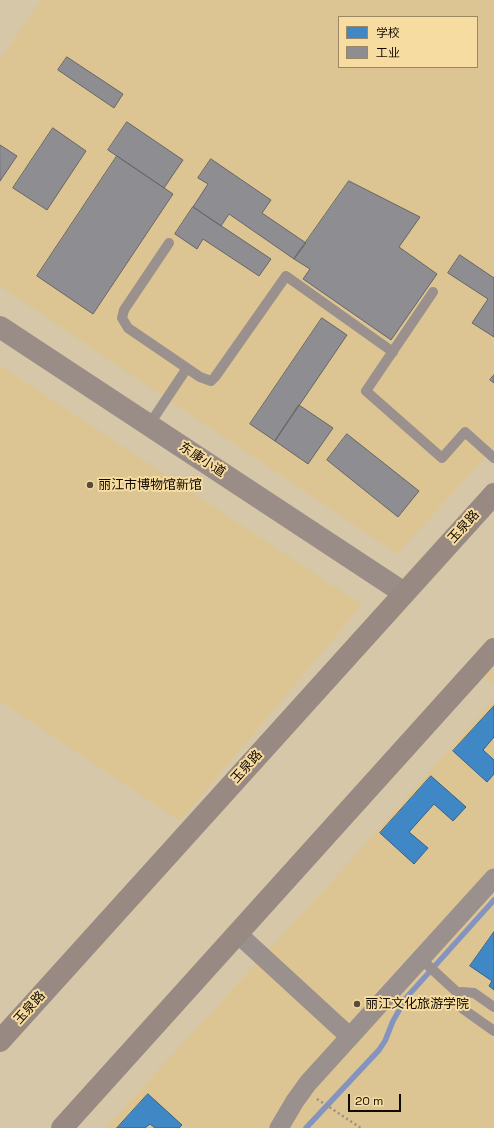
<!DOCTYPE html>
<meta charset="utf-8">
<style>
body{margin:0}
#map{position:relative;width:494px;height:1128px;overflow:hidden;background:#d5c7a7;font-family:"Space Grotesk","Noto Sans SC",sans-serif}
canvas{display:block}
.legend{position:absolute;left:338px;top:16px;width:140px;height:52px;box-sizing:border-box;background:#f6dca1;border:1px solid #9b8861;margin:0;padding:5px 7px;list-style:none;font-size:12px;color:#130a00}
.legend li{display:flex;align-items:center;gap:8px;height:20px}
.legend b{width:20px;border:1px solid #9b8861}
.scale{position:absolute;left:348px;top:1094px;width:53px;height:18px;box-sizing:border-box;border:2px solid #130a00;border-top:0;padding-left:5px;font-size:12px;line-height:14px;white-space:nowrap;color:#130a00;-webkit-text-stroke:3px #f6dca1;paint-order:stroke}
</style>
<div id="map">
<canvas width="494" height="1128"></canvas>
<ul class="legend">
<li><b style="height:11px;background:#3f88c5"></b>学校</li>
<li><b style="height:11px;background:#8d8d92"></b>工业</li>
</ul>
<div class="scale">20 m</div>
</div>
<script>
const c = document.querySelector('canvas').getContext('2d');
c.lineJoin = 'round';
function fillPath(path, color) {
  c.fillStyle = color;
  c.fill(path, 'evenodd');
}
function trace(path, color, width, dash) {
  c.strokeStyle = color;
  c.lineWidth = width;
  c.lineCap = dash ? 'butt' : 'round';
  c.setLineDash(dash || []);
  c.stroke(path);
}
function drawText(font, color, halo, rows, align = 'center') {
  c.font = font + ' "Space Grotesk","Noto Sans SC",sans-serif';
  c.lineWidth = 4;
  c.setLineDash([]);
  c.textBaseline = 'middle';
  c.strokeStyle = halo;
  c.fillStyle = color;
  for (const [text, x, y, turn = 0] of rows) {
    c.save();
    c.translate(x, y);
    c.rotate((+turn || 0) * Math.PI / 180);
    c.textAlign = isNaN(turn) ? turn : align;
    if (halo) c.strokeText(text, 0, 0);
    c.fillText(text, 0, 0);
    c.restore();
  }
}
fillPath(new Path2D(`
 M41 0H494V448L397 554 0 286V60ZM339 17H477V67H339Z
 M0 365 362 605 180 821 0 701Z
 M494 665V686L483 677Z
 M494 699V1128H105L334 879Z`), '#dcc593');
const schools = new Path2D(`
 M494 706V737L483 750 494 760V774L487 782 453 751Z
 M431 776 466 807 453 821 434 804 409 832 428 848 414 864 380 833Z
 M494 932V990L489 986 492 981 470 966Z
 M148 1094 182 1125 179 1128H155L150 1124 145 1128H117Z`);
fillPath(schools, '#3f88c5');
trace(schools, '#32628a', 1);
const industry = new Path2D(`
 M67 57 123 94 114 108 58 70Z
 M127 122 183 160 164 188 108 150Z
 M53 128 86 151 47 210 13 188Z
 M0 145 17 156 0 181Z
 M117 156 173 194 93 314 37 276Z
 M211 159 271 200 262 213 306 243 294 259 229 214 221 226 193 207 208 184 198 178Z
 M349 181 420 217 399 247 437 274 391 340 303 279 310 269 294 259Z
 M193 207 271 259 259 276 203 239 197 249 175 234Z
 M460 255 494 278V337L472 323 488 299 448 273Z
 M322 318 347 335 275 441 250 424Z
 M494 375V383L490 380Z
 M299 405 333 428 308 464 275 441Z
 M347 434 419 491 398 517 327 460Z`);
fillPath(industry, '#8d8d92');
trace(industry, '#686666', 1);
trace(new Path2D(`
 M306 1128 379 1050 385 1041 393 1021 406 998 494 900`), '#8494bf', 5.5);
trace(new Path2D(`
 M317 1099 361 1128`), '#9a9088', 2.5, [2, 3]);
trace(new Path2D(`
 M169 243 124 310 122 318 128 328 200 377 211 381 215 377 286 276 393 352
 M433 292 366 391 442 458 465 432 494 458
 M149 425 187 368
 M421 959 460 995
 M494 1007 474 993 461 992 458 998 463 1009 494 1031`), '#9a908e', 10);
trace(new Path2D(`
 M238 934 350 1037
 M279 1128 295 1101 308 1083 494 878`), '#9a908e', 19);
trace(new Path2D(`
 M0 327 404 593`), '#9a8d88', 22);
trace(new Path2D(`
 M0 1041 494 494
 M62 1128 494 649`), '#988a82', 22);
for (const [x, y, r, color] of [
 [90,485,4,"#574c3a"],
 [357,1004,4,"#574c3a"]
]) {
  const dot = new Path2D();
  dot.arc(x, y, r, 0, 2 * Math.PI);
  c.fillStyle = color;
  c.fill(dot);
  trace(dot, '#f6dca1', 1.5);
}
drawText('13px', '#130a00', '#f6dca1', [
 ["东康小道",202,460,33],
 ["玉泉路",464,527,-48],
 ["玉泉路",247,767,-48],
 ["玉泉路",30,1008,-48]
]);
drawText('13px', '#130a00', '#f6dca1', [
 ["丽江市博物馆新馆",98,485],
 ["丽江文化旅游学院",365,1004]
], 'left');
</script>
